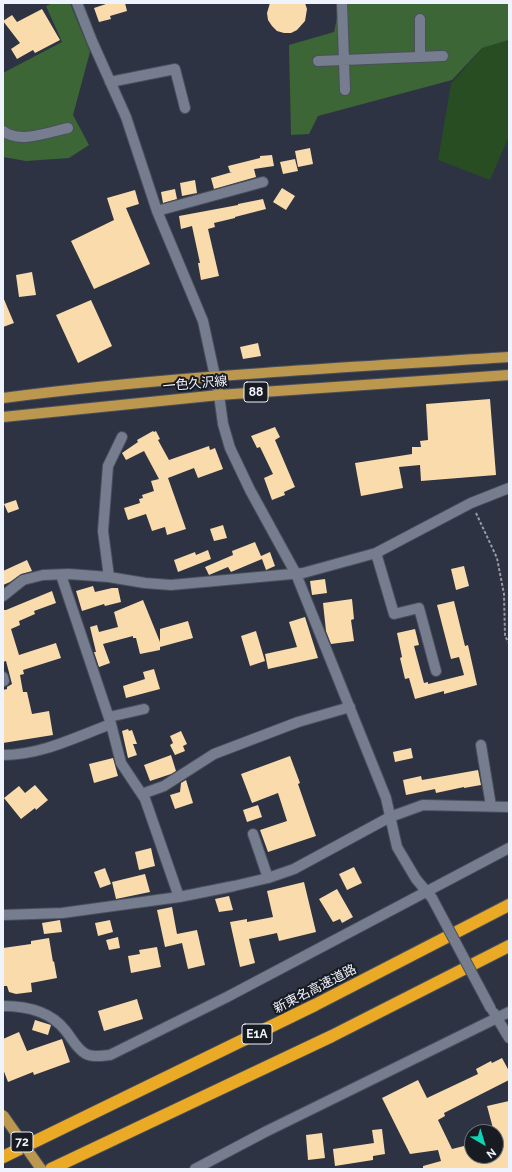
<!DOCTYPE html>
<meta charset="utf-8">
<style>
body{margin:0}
#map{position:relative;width:512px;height:1172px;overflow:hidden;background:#2d3342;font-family:Raleway,sans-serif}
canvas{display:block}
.frame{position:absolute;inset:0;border:4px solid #eff3fe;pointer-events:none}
.north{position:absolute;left:464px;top:1124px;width:40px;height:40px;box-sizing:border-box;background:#181b22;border:1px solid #6e717a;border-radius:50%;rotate:142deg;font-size:11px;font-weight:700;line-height:16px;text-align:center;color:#eff3fe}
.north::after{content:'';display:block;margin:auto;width:14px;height:18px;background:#10d5b4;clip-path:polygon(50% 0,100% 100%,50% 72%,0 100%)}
</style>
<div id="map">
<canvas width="512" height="1172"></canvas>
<div class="frame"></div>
<div class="north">N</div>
</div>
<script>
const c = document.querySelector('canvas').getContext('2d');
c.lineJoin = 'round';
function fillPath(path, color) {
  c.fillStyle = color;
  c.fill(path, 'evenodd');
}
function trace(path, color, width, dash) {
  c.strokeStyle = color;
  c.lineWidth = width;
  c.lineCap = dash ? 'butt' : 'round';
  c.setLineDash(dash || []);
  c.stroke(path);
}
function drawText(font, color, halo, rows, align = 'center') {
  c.font = font + ' Raleway,"Noto Sans JP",sans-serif';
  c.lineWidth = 4;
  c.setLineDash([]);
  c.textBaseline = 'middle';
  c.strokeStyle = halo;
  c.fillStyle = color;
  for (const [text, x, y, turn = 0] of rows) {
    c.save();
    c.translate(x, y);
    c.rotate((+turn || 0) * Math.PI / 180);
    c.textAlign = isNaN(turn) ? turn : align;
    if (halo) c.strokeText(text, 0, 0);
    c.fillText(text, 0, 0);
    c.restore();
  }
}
fillPath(new Path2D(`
 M509 40V136L490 180 438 160 451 84 482 48Z`), '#294d23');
fillPath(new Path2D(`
 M53 3H70L90 52 73 115 89 145 69 158 26 161 3 157V73L62 42 46 6Z
 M342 3H509V40L482 48 452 80 318 116 309 134 291 135 289 45 334 32 340 4Z`), '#3d6636');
fillPath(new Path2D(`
 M109 3H125L127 11 110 16 111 19 99 22 94 8Z
 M270 3H305L307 9 305 21 297 30 291 33H284L277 31 272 26 268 20 267 13Z
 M42 9 60 40 35 53 33 50 17 59 11 49 20 43 3 21 12 15 17 22Z
 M310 148 313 164 298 167 295 151Z
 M272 155 274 166 254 169 256 177 214 189 211 178 232 172H230L228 166 260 158V156Z
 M295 159 298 171 283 174 280 162Z
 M195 180 197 193 182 196 180 183Z
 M282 188 295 196 286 210 273 202Z
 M175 189 177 199 163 203 161 192Z
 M135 190 139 204 126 208 150 264 94 289 71 241 114 220 107 198Z
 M263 199 266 209 235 217V218L214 223 215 227 208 229 219 276 201 280 198 263H200L192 226 181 229 179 216 238 205V204Z
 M32 272 36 295 19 297 16 275Z
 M3 297 14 323 3 327Z
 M91 300 112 346 78 363 56 315Z
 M258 343 261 356 243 359 240 347Z
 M490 399 496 475 421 481 420 465 399 467 403 488 361 496 355 463 412 454V447H421L420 441 428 440 426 404Z
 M275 427 280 437 275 440 295 487 284 492 285 495 272 500 264 478 273 474 260 447 257 448 251 436Z
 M153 431 154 432 156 431 160 439 158 440 169 460 209 446 210 450 215 448 223 469 198 478 194 468 168 478 186 529 167 535 165 527 152 531 146 514 128 520 124 508 140 503 139 499 143 498 142 495 154 491 151 481 159 479 144 451 126 460 122 453 138 442 137 440Z
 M16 500 19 509 8 513 4 504Z
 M223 525 227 538 214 541 210 529Z
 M255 542 261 556 270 552 275 566 266 570 262 559 231 572 228 567 209 575 205 567 233 555 232 551Z
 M208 550 211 559 178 572 174 560 195 552 196 555Z
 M27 560 32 571 21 574 10 582 3 585V571Z
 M464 566 469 586 456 590 451 569Z
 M325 579 327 593 312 595 310 581Z
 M93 586 95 592 112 588H118L121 602 105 606 104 604 82 611 76 591Z
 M52 591 56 603 34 611 35 614 19 621 20 625 11 629 19 655 56 643 61 658 23 670 24 674 20 675 23 692H27L32 714 49 711 53 735 3 743V690L7 689V687L12 684 6 661 3 662V610H6Z
 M352 599 354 619 351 620 354 641 331 644 326 631 323 603Z
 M143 600 160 642V629L188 621 193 638 160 647V650L140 654 136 638H133V636L103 644 110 663 99 667 94 652H96L90 627 97 625 99 632 118 627 114 612Z
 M454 601 465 646 468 645 477 685 444 694V691L415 699 409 678 405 679 400 658 402 657 397 633 415 629 419 645 414 646 424 683 428 682V684L464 675 459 657 451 659 437 605Z
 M305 617 318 658 268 669 265 654 297 647 289 622Z
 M256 631 265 661 250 666 241 636Z
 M154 669 160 689 126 698 123 686 145 679 143 672Z
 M128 729 129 731 132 730 137 744H133L137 755 128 758 122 731Z
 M181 731 187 744 183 746 185 751 175 755 170 745 173 743 170 736Z
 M411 748 413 758 395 762 393 752Z
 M171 755 176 771 171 774 150 781 144 765Z
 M290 756 300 783 298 784 316 836 268 852 260 830 287 821 278 793 252 803 241 774Z
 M113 758 118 776 94 783 89 764Z
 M478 770 481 785 464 788V787L436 793 435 789 406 795 403 780 421 776 422 780Z
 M186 780 193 803 175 809 170 795 180 792 181 783Z
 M35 785 48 800 36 810 35 808 21 819 4 798 19 786 25 793Z
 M258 805 262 817 247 822 243 810Z
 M151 848 155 866 139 870 135 852Z
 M354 867 362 883 347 890 339 874Z
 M105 868 111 884 100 888 94 872Z
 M145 874 150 892 116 899 112 882Z
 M304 882 316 932 279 941 277 933 249 939 255 963 240 967 230 922 247 919V922L273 917 267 891Z
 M337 889 353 917 342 923 340 919 333 922 319 899Z
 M229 896 233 910 219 912 215 899Z
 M172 907 177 934 197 930 205 965 188 969 182 943 165 947 157 910Z
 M60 920 62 932 44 934 42 923Z
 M110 920 113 932 98 936 95 923Z
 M118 937 120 948 109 950 106 940Z
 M49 938 53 962 54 961 57 978 31 983 32 992 16 994 9 992 7 986H3V948L31 944V941Z
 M157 947 161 967 131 973 128 956 140 954 139 950Z
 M137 999 143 1019 104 1031 98 1011Z
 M35 1020 51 1025 48 1035 32 1030Z
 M19 1032 27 1051 62 1039 70 1062 34 1075 33 1072 8 1082 3 1069V1039Z
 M502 1058 509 1071V1080L444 1113 445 1116 438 1120 452 1149 472 1144V1156H496V1132H494L487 1106 509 1101V1169H423V1166L441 1161 438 1150 410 1154 382 1098 418 1080 427 1098 478 1074 476 1069 491 1061 492 1063Z
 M382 1129 385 1154 373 1156V1160L335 1166 333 1149 374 1143 372 1130Z
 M322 1133 325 1158 308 1160 306 1135Z`), '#fadbac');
const minor = new Path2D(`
 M77 3 92 41 126 117 157 211 203 321 219 395 223 424 230 448 250 490 296 574 386 798 397 847 416 879 432 898
 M342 3 345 90
 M420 19V57
 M318 61 443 56
 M110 82 175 69 185 108
 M3 131C19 144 49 132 68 128
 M157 211 263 182
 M376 553 394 614 419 608 436 671
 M61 575 111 724 121 763 145 799 179 897
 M109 577 103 531 108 466 122 437
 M3 596 23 580 43 575 69 574 109 577 145 583 171 585 303 573 376 553 471 503 509 488
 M3 677 4 681
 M109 717 144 709
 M481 745 491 806
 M3 755C41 755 76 737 111 724
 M142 794 164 786 214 754 298 722 350 707
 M253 834 268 878
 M3 915 62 913 179 897 234 886 268 878 294 869 390 817 423 805 509 807
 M3 1006C26 1006 50 1011 65 1030 71 1037 75 1046 83 1052 90 1058 101 1056 110 1055L227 997 509 848
 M494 1013 509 1038
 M195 1169 265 1132 509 1012`);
const major = new Path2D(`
 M3 398C171 376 340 368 509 357
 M3 417 219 395 509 375`);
const highway = new Path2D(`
 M3 1157 315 1005 509 905
 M51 1169 332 1036 509 946`);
trace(minor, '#4a4f5c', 12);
trace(major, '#4a4f5c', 12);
trace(highway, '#4a4f5c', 14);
trace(new Path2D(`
 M476 513 497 558 504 594 505 636 509 643`), '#959aa7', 2, [3, 2]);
trace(minor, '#767d8e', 10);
trace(major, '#bc984f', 10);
trace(highway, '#eaaa25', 12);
const minorBridge = new Path2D(`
 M432 898 491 1009`);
const majorBridge = new Path2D(`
 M3 1115 41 1169`);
trace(minorBridge, '#4a4f5c', 12, []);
trace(majorBridge, '#4a4f5c', 12, []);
trace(minorBridge, '#767d8e', 10);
trace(majorBridge, '#bc984f', 10);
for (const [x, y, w] of [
 [256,392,24],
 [257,1034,30],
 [22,1142,22]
]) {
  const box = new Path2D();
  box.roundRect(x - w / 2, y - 10, w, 20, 3);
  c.fillStyle = '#181b22';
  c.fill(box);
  trace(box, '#eff3fe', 1);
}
drawText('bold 12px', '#eff3fe', null, [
 ["88",256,392],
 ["E1A",257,1034],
 ["72",22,1142]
]);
drawText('13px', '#eff3fe', '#181b22', [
 ["一色久沢線",195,384,-5],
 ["新東名高速道路",315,989,-27]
]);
</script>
